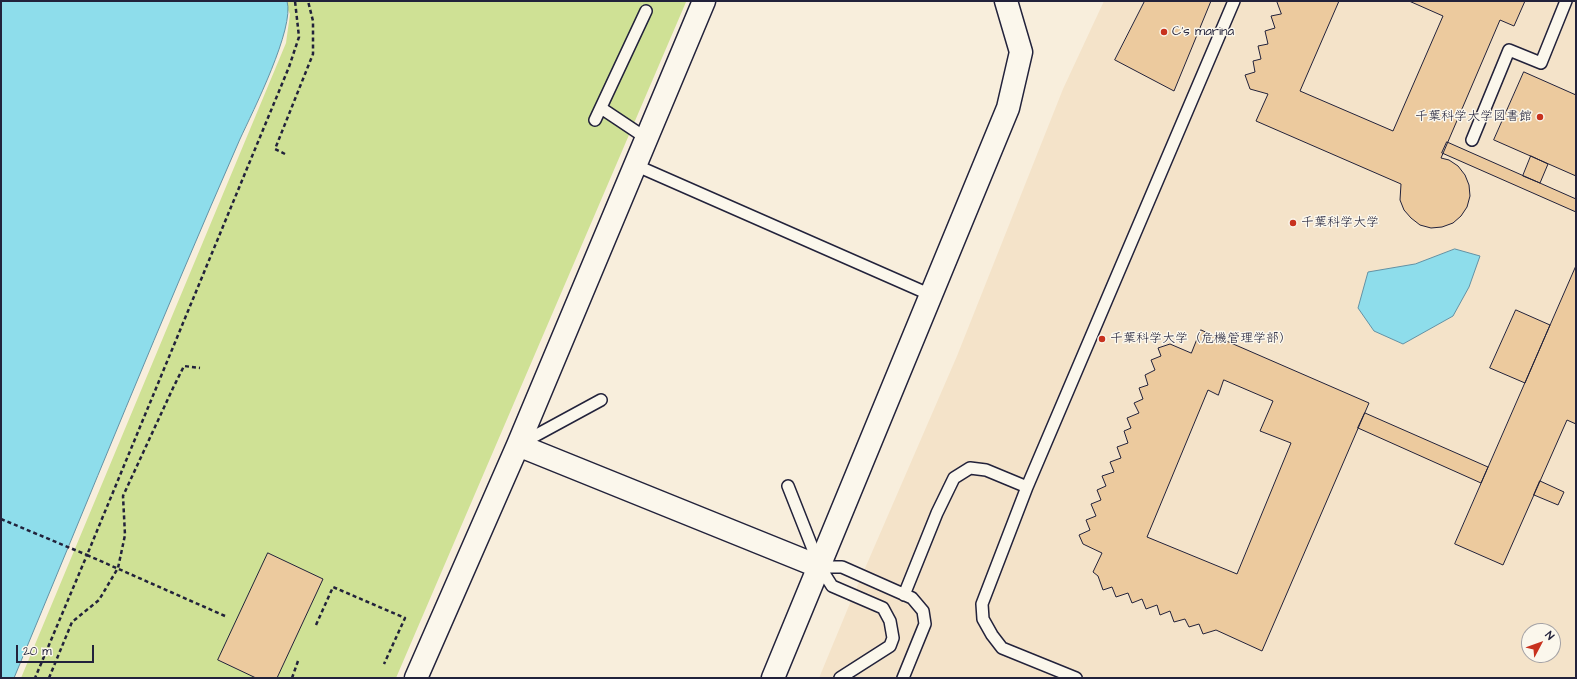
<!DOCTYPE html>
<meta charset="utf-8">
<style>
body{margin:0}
#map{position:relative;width:1577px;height:679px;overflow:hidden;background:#f8eedc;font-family:"Architects Daughter",sans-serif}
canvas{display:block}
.frame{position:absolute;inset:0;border:2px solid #22223b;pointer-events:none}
.north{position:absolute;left:1521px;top:623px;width:40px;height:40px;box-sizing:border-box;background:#fbf7ec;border:1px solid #a4a2a5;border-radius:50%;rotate:49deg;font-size:11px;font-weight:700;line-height:16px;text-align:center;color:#22223b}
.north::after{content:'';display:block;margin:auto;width:14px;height:18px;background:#c8321e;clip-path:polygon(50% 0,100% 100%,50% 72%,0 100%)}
.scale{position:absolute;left:16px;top:645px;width:78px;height:18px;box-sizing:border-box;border:2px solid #22223b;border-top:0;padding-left:5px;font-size:12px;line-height:14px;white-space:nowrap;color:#22223b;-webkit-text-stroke:3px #fbf7ec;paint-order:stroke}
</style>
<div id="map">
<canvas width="1577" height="679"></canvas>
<div class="frame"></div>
<div class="north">N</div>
<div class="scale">20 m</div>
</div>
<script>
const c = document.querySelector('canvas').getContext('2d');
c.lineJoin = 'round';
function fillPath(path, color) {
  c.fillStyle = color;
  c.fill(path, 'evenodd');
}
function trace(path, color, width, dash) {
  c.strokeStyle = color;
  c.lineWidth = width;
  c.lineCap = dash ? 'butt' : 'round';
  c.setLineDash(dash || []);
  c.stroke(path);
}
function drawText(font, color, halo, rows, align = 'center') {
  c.font = font + ' "Architects Daughter","Klee One",sans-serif';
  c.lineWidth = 3;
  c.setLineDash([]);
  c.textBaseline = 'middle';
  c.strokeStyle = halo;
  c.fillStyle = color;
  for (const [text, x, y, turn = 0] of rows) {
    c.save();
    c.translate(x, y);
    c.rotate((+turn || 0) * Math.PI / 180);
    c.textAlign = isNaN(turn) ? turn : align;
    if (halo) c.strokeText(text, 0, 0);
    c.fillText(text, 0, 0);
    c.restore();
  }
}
fillPath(new Path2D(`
 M1104 1H1576V678H819L853 596 957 356 1063 89ZM1529 631H1553V655H1529Z`), '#f4e3c9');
fillPath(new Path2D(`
 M283 1 686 2 396 678H21L286 43 290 14Z`), '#cfe195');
const water = new Path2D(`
 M1 1H287C295 28 253 111 240 139 162 317 89 498 14 678H1Z
 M1455 249 1480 256 1469 287 1453 316 1403 344 1374 331 1358 308 1368 272 1415 264Z`);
fillPath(water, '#8eddeb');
trace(water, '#6392a5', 1);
const building = new Path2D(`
 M1145 1H1211L1174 91 1115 60Z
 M1277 1H1339L1300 91 1393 131 1443 16 1409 1H1525L1514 26 1500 20 1441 158 1449 160 1458 166 1465 175 1469 185 1470 196 1467 207 1461 216 1453 223 1442 227 1431 228 1420 225 1411 218 1404 210 1400 200 1401 184 1256 121 1268 94 1250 89 1245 75 1255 72 1253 61 1261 59 1258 46 1268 44 1265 31 1275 28 1271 16 1281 14Z
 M1524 72 1576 95V176L1494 140Z
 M1447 142 1576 199V212L1442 153Z
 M1531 156 1548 164 1540 183 1523 176Z
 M1576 266V424L1567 420 1503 565 1455 544Z
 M1516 310 1550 325 1525 383 1490 368Z
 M1201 330 1369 403 1262 651 1216 630 1203 634 1199 624 1189 627 1185 619 1174 622 1170 611 1160 615 1157 605 1146 609 1142 599 1132 603 1128 593 1116 597 1112 587 1103 590 1098 576 1093 572 1102 553 1083 544 1079 535 1090 530 1086 520 1096 516 1091 504 1101 500 1097 490 1106 486 1102 476 1114 472 1110 462 1121 458 1117 447 1128 443 1124 431 1131 428 1127 418 1139 413 1134 403 1143 399 1139 388 1148 385 1145 375 1155 370 1151 360 1161 356 1158 348 1170 344 1191 353ZM1224 380 1273 401 1260 431 1291 443 1237 574 1147 537 1208 390 1218 395Z
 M1365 413 1488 467 1481 483 1358 428Z
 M1540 481 1564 492 1558 505 1534 495Z
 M268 553 323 579 277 678H256L218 660Z`);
fillPath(building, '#ecca9e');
trace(building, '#22223b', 1);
const lane = new Path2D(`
 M601 108 646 138
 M595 120 646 11
 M1472 140 1509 50 1541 63 1566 1
 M635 165 931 295
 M520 444 601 400
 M788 486 820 567 832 586 883 608 890 621 893 638 890 646 840 678
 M820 567H842L912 598 923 611 925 624 903 678
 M904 595 937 513 954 478 970 468 986 470 1027 487
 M1076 678 1002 648 992 635 983 619 982 604 1027 487 1234 1`);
const secondary = new Path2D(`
 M518 445 820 567
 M416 678 518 445 704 1
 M773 678 1008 108 1021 52 1006 1`);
trace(lane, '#22223b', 14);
trace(secondary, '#22223b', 25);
trace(new Path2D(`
 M285 154 275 149 313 54V21L308 1
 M1 519 87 555 35 678
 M225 616 87 555 289 67 299 37 295 1
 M316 625 333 587 405 618 384 664
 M49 678 72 622 99 600 118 568 125 535 123 496 173 388 184 366 200 368
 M292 678 298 661`), '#22223b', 2.5, [4, 3]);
trace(lane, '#fbf7ec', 11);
trace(secondary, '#fbf7ec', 22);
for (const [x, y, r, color] of [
 [1164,32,4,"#c8321e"],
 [1540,117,4,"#c8321e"],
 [1293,223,4,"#c8321e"],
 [1102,339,4,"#c8321e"]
]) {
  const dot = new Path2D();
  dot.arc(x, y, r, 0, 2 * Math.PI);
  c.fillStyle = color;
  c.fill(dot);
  trace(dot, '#fbf7ec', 1.5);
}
drawText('13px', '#22223b', '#fbf7ec', [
 ["C's marina",1172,32],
 ["千葉科学大学図書館",1532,117,"right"],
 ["千葉科学大学",1301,223],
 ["千葉科学大学（危機管理学部）",1110,339]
], 'left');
</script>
